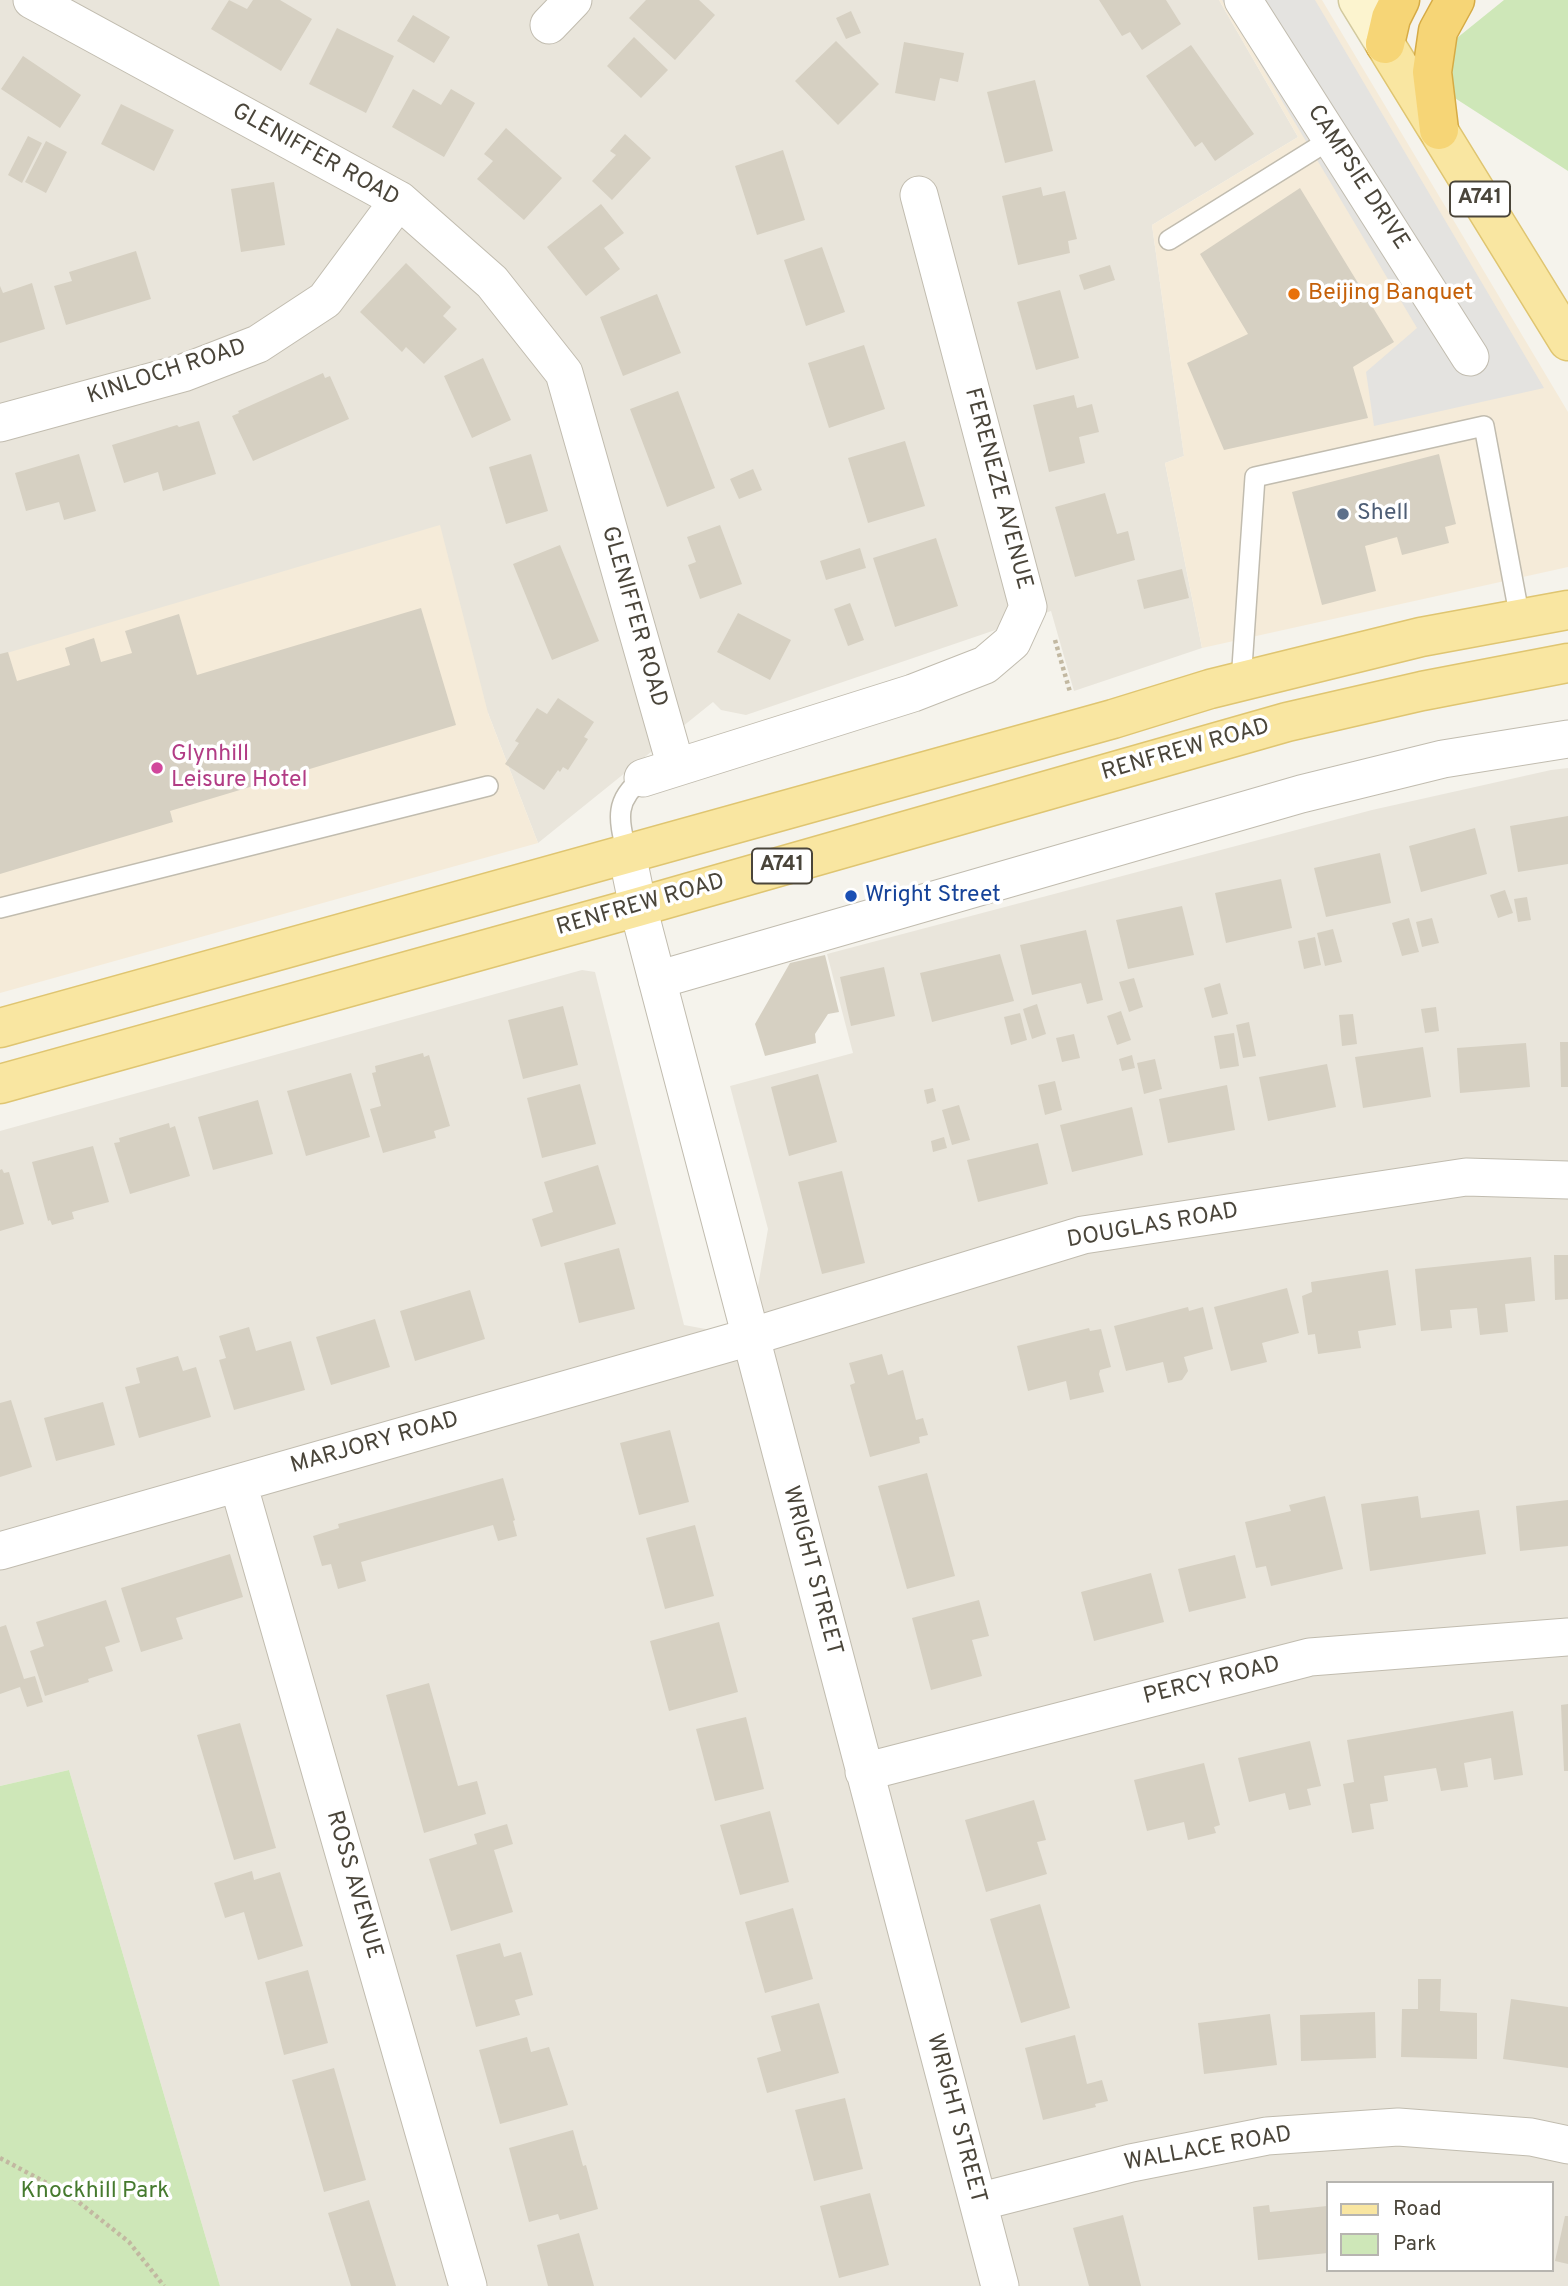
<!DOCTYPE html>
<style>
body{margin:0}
#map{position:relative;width:1568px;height:2286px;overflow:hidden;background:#f5f3ec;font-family:Overpass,sans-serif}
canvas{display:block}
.legend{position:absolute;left:1326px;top:2181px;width:228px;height:91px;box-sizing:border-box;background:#fff;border:2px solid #b7b5b0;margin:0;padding:9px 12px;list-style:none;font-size:21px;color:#4a453a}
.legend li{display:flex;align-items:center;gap:14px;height:35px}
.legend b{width:35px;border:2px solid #b7b5b0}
</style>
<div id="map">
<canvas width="1568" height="2286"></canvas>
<ul class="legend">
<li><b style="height:9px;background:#f9e6a1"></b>Road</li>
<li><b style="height:19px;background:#cee7b8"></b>Park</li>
</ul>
</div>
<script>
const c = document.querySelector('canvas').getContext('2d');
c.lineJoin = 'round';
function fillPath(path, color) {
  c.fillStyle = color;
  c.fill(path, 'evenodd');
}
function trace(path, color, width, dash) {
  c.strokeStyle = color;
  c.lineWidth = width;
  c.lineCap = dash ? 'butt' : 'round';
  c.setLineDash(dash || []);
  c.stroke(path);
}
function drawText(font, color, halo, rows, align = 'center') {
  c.font = font + ' Overpass,sans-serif';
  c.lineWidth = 7;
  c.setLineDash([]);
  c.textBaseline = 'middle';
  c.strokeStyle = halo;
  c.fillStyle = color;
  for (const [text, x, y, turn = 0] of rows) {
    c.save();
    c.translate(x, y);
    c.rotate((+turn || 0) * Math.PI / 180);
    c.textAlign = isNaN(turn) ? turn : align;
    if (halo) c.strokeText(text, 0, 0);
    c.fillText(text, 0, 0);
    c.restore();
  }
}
fillPath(new Path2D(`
 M0 0H1219L1298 137 1152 225 1184 456 1165 463 1202 648 1074 691 1051 611 746 715 721 710 713 702 538 843 488 713 0 655Z
 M1568 768V2286H220L69 1770 0 1786V1131L582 970 595 972 684 1325 749 1337 768 1229 730 1086 853 1053 827 954 1372 810 1551 770ZM1328 2183H1552V2270H1328Z`), '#e9e5db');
fillPath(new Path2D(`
 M1219 0H1322L1568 412V567L1202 648 1165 463 1184 456 1152 225 1298 137Z
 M440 525 488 713 538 843 0 993V655Z`), '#f5ebd9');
fillPath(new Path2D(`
 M1504 0H1568V171L1447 93 1452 42Z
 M69 1770 220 2286H0V1786Z`), '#cee7b8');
fillPath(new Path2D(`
 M1222 0H1315L1544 388 1374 426 1366 372 1417 328Z`), '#e4e3e0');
fillPath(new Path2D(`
 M229 0 247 9 253 0H280L312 19 281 71 211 29Z
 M646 0H699L715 15 675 60 629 18Z
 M1099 0H1166L1181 24 1142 50 1130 32 1122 36Z
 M851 11 861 33 846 39 836 18Z
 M413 15 450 37 434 63 397 41Z
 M337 28 394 56 366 113 309 84Z
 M634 37 668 70 641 98 607 66Z
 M836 41 879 84 838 125 795 81Z
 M904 42 964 53 958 82 940 78 935 101 895 93Z
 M1191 45 1254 134 1215 161 1202 142 1195 147 1146 76Z
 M23 56 81 95 60 128 1 89Z
 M1035 80 1053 151 1005 163 987 92Z
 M413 89 441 105 451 89 475 103 444 157 392 127Z
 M121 104 174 130 154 171 101 144Z
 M506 128 562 178 524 220 477 179 493 161 484 154Z
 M625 134 651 158 612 200 592 181 616 155 610 151Z
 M28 136 42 143 22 183 8 175Z
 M46 141 67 152 46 193 25 182Z
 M783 150 805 220 757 235 735 166Z
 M274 182 285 245 241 252 231 189Z
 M1041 187 1043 196 1065 191 1077 239 1068 241 1070 253 1018 265 1002 196Z
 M1300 188 1394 342 1353 367 1368 418 1224 450 1187 363 1248 334 1200 254Z
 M601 204 624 233 604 248 620 269 586 296 547 247Z
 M822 247 845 312 806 326 784 260Z
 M136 251 151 299 66 325 54 286 72 281 69 272Z
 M406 263 451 307 443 316 457 329 424 364 406 347 402 352 360 312Z
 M1110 265 1115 280 1084 290 1079 275Z
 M32 283 45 329 0 343V286L3 293Z
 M1060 290 1079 358 1036 370 1017 302Z
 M657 294 681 353 623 376 600 317Z
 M864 345 885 409 829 428 808 363Z
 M483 358 511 420 472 438 444 376Z
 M323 373 325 378 330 376 349 419 253 461 232 416 239 413 238 411Z
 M678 391 715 488 667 507 630 409Z
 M1074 395 1077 408 1092 404 1099 432 1079 437 1085 463 1049 472 1033 405Z
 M199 421 216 474 163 491 158 472 124 483 112 445 177 425 179 427Z
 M905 441 925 506 868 523 848 458Z
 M79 454 96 511 64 520 59 502 26 511 15 473Z
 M531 454 548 511 506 524 489 467Z
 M1439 454 1456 524 1445 527 1449 543 1402 555 1397 537 1365 546 1376 591 1322 605 1292 492Z
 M753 469 762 490 739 499 730 479Z
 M1105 493 1117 534 1128 531 1135 560 1075 577 1055 507Z
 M720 525 742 584 700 599 688 565 696 562 687 537Z
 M936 538 958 606 895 627 873 558Z
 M560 545 599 641 552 660 513 564Z
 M860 548 866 568 826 580 820 561Z
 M1182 569 1189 598 1144 609 1137 580Z
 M850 603 864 640 848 646 834 609Z
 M421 608 456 725 170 811 173 822 0 874V654L8 652 17 681 70 665 65 648 94 638 101 662 132 653 125 631 179 614 197 675Z
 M738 613 791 640 770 680 717 652Z
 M558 698 594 722 584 737 588 739 568 770 563 767 560 772 558 770 544 790 505 764 519 743 515 741 537 708 547 714Z
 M1568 816V864L1518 872 1510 826Z
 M1475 828 1487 874 1421 892 1409 846Z
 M1380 853 1391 903 1326 917 1314 868Z
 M1281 879 1292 928 1226 943 1215 893Z
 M1505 890 1513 913 1498 918 1490 895Z
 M1527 897 1531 920 1518 922 1514 899Z
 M1182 906 1194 955 1128 969 1116 920Z
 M1409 918 1419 952 1402 956 1392 923Z
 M1432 918 1439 943 1422 947 1416 922Z
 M1333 929 1342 962 1325 966 1317 933Z
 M1086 930 1103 1000 1087 1004 1081 983 1032 995 1020 945Z
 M1315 937 1321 965 1304 969 1298 941Z
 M1000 954 1014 1001 932 1022 920 973Z
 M825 955 839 1012 828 1014 815 1034 816 1043 765 1056 755 1024 790 963Z
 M884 967 895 1016 851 1026 840 977Z
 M1134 978 1143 1007 1129 1012 1119 982Z
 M1220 983 1228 1014 1212 1018 1204 988Z
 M1037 1004 1046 1034 1032 1039 1023 1009Z
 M563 1006 578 1065 523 1079 508 1020Z
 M1436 1007 1439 1031 1425 1033 1421 1009Z
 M1121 1011 1131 1040 1117 1045 1107 1016Z
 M1020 1013 1027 1040 1011 1045 1004 1017Z
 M1353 1014 1357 1044 1342 1046 1339 1015Z
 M1249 1022 1256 1056 1243 1058 1236 1025Z
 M1234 1033 1239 1066 1220 1069 1214 1036Z
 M1074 1034 1080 1058 1062 1062 1056 1038Z
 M1560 1042H1568V1087H1561Z
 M1526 1043 1530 1087 1460 1093 1457 1048Z
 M1423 1047 1431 1097 1363 1108 1355 1057Z
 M423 1053 424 1057 429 1055 450 1126 434 1131 436 1138 383 1153 370 1109 381 1106 372 1073 376 1072 375 1066Z
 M1132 1055 1135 1068 1122 1071 1119 1059Z
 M1155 1059 1162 1089 1144 1094 1137 1063Z
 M1327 1064 1336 1107 1268 1121 1259 1077Z
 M351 1073 370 1137 306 1156 287 1091Z
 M818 1074 837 1142 789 1156 771 1087Z
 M1055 1081 1062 1110 1045 1115 1038 1085Z
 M580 1084 596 1144 542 1158 527 1098Z
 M1227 1085 1235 1130 1168 1143 1159 1099Z
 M933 1088 936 1101 927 1104 924 1090Z
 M258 1100 273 1154 213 1170 198 1117Z
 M959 1105 970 1140 952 1145 942 1110Z
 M1132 1107 1143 1155 1072 1172 1060 1125Z
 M169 1123 170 1128 175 1126 190 1176 130 1194 114 1143 120 1142 119 1138Z
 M944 1137 947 1148 933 1152 931 1141Z
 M1038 1143 1048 1184 978 1202 967 1160Z
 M93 1146 109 1202 72 1212 74 1219 52 1225 50 1220 48 1221 32 1162Z
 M598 1165 616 1224 541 1247 532 1219 553 1212 544 1182Z
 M2 1169 4 1173 9 1172 24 1224 0 1231V1170Z
 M842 1171 865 1263 822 1274 798 1182Z
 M619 1248 635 1309 579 1323 564 1263Z
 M1554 1255H1568V1299L1555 1300Z
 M1531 1257 1535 1301 1505 1304 1508 1332 1480 1335 1477 1308 1450 1310 1452 1328 1421 1331 1415 1269Z
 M1388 1270 1396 1325 1358 1331 1361 1348 1318 1354 1315 1334 1308 1335 1302 1296 1312 1292 1311 1282Z
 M1287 1288 1299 1333 1262 1343 1267 1362 1231 1371 1214 1307Z
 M470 1290 485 1339 415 1361 400 1311Z
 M1188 1307 1189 1311 1203 1307 1213 1349 1184 1357 1188 1371 1182 1380 1168 1383 1163 1362 1126 1371 1114 1326Z
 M375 1319 390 1367 331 1385 316 1337Z
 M249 1327 256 1351 291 1341 305 1390 234 1410 219 1360 226 1358 219 1336Z
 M1089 1328 1090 1331 1101 1329 1111 1367 1100 1370 1099 1374 1104 1392 1070 1400 1066 1381 1028 1391 1017 1346Z
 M882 1354 888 1375 903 1370 916 1420 923 1418 928 1435 919 1437 920 1443 870 1457 850 1385 855 1383 849 1363Z
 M178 1356 183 1371 196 1367 211 1417 139 1438 125 1387 140 1383 136 1368Z
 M11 1400 32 1467 0 1477V1403Z
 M103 1402 115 1445 56 1461 44 1418Z
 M670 1430 689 1502 639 1515 620 1443Z
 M927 1473 955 1576 907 1589 878 1486Z
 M503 1478 515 1520 513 1521 517 1536 498 1541 493 1525 361 1562 366 1581 338 1589 331 1564 322 1566 313 1536 339 1528 338 1524Z
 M1325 1496 1343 1569 1271 1586 1266 1566 1256 1568 1245 1522 1291 1511 1289 1505Z
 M1418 1496 1421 1518 1479 1510 1486 1554 1370 1571 1361 1504Z
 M1568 1500V1546L1520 1551 1516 1506Z
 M695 1525 714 1596 665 1609 646 1538Z
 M230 1554 243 1597 176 1618 183 1639 141 1652 121 1588Z
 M1235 1555 1246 1598 1189 1612 1178 1569Z
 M1151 1573 1164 1622 1094 1641 1081 1592Z
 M106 1600 120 1642 105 1647 113 1671 88 1679 89 1682 45 1696 30 1651 44 1646 36 1622Z
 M979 1600 989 1636 972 1640 982 1676 931 1690 912 1618Z
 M719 1622 738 1692 669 1711 650 1641Z
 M6 1625 24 1679 35 1676 43 1702 27 1707 20 1687 0 1694V1627Z
 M429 1683 458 1786 477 1781 486 1814 424 1833 386 1695Z
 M1568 1704V1771H1564L1561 1705Z
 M1513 1711 1523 1775 1494 1780 1491 1758 1464 1763 1468 1787 1441 1791 1436 1768 1384 1776 1388 1801 1370 1804 1374 1829 1352 1833 1343 1784 1354 1782 1347 1740Z
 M746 1717 764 1789 715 1801 696 1729Z
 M240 1723 276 1848 234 1860 197 1735Z
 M1310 1741 1321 1786 1307 1789 1311 1805 1289 1810 1285 1793 1249 1802 1238 1758Z
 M1204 1763 1220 1825 1214 1827 1216 1833 1188 1840 1184 1822 1147 1831 1134 1780Z
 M1034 1800 1046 1840 1037 1842 1047 1874 986 1892 965 1820Z
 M770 1811 789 1882 740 1895 720 1825Z
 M507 1824 513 1844 494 1850 513 1912 451 1931 429 1859 477 1844 474 1834Z
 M252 1871 254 1880 280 1872 303 1946 258 1960 244 1912 225 1918 214 1883Z
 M1040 1904 1070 2008 1021 2023 990 1919Z
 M793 1908 813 1979 765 1993 745 1922Z
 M500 1943 504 1957 521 1952 533 1995 515 2000 520 2015 476 2027 456 1955Z
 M308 1970 328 2043 284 2055 265 1982Z
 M1418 1979H1441L1440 2011 1477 2013V2059L1401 2057 1402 2009H1418Z
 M1511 1999 1568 2007V2068L1503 2059Z
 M819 2003 839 2073 767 2093 757 2058 781 2051 771 2016Z
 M1375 2012 1376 2058 1301 2061 1300 2015Z
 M1270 2014 1277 2065 1204 2074 1198 2023Z
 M1075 2035 1087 2084 1102 2080 1108 2101 1095 2104 1096 2107 1043 2120 1025 2048Z
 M527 2037 531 2052 549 2047 568 2105 500 2124 479 2050Z
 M334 2068 366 2180 324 2192 292 2080Z
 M845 2098 863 2169 814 2181 795 2110Z
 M573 2130 583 2166 586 2165 598 2209 560 2220 558 2214 529 2222 509 2148Z
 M870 2193 889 2265 839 2278 820 2206Z
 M369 2200 396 2286H351L328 2213Z
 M1269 2205 1270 2212 1327 2206 1328 2253 1258 2260 1253 2207Z
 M1123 2215 1141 2286H1089L1073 2228Z
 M1565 2216H1568V2264L1555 2261Z
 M579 2233 594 2286H548L537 2245Z`), '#d6d0c2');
const lane = new Path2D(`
 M1169 240 1331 139
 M1241 682 1255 477 1484 426 1520 619
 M627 854C619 820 613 801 643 778
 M0 908 488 786`);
const street = new Path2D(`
 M32 0 399 200 492 282 564 373 676 767
 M1243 0 1470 357
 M549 25 573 0
 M0 423 183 373 258 344 325 300 399 200
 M643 778 913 693 985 665 1012 642 1028 607 919 195
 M627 854 638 907 1000 2286
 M657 980 1301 794 1443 759 1568 739
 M238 1483 468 2286
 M0 1551 750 1337 1083 1235 1466 1177 1568 1180
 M864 1772 1310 1657 1568 1637
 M978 2202 1131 2163 1267 2136 1398 2127 1531 2137 1568 2145`);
const secondary = new Path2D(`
 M1358 0 1385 44`);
const primary = new Path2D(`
 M1385 44 1568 341
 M0 1028 1113 719 1210 689 1421 637 1568 610
 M0 1084 638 907 1287 722 1422 691 1568 663`);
const highway = new Path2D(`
 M1385 44 1391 18 1400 0
 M1439 130 1432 72 1438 31 1455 0`);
trace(lane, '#c1bcaf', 22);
trace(street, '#c1bcaf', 39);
trace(secondary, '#d2c99e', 41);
trace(primary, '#dfc571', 41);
trace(highway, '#d6ab45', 41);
trace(new Path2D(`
 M1055 640 1070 692
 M0 2158 71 2196 129 2242 164 2286`), '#c2b8a1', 4.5, [3.5, 3.5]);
trace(lane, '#fff', 19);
trace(street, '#fff', 37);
trace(secondary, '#fcf4cf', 38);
trace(primary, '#f9e6a1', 38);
trace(highway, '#f6d576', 38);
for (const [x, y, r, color] of [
 [1294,294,7,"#e8710a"],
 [1343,514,7,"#5c6f8a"],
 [157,768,7,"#d1479c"],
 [851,896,7,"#1a4fb4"]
]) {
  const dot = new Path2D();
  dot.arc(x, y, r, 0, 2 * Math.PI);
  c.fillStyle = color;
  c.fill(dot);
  trace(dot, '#fff', 2.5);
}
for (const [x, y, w] of [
 [1480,199,60],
 [782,866,60]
]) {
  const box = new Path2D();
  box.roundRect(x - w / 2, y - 17.5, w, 35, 5);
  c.fillStyle = '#fff';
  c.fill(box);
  trace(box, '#4a453a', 2);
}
drawText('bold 21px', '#4a453a', null, [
 ["A741",1480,199],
 ["A741",782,866]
]);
drawText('23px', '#4a453a', '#fff', [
 ["GLENIFFER ROAD",315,156,29],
 ["CAMPSIE DRIVE",1357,178,57],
 ["KINLOCH ROAD",167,373,-18],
 ["FERENEZE AVENUE",997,489,75],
 ["GLENIFFER ROAD",633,617,74],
 ["RENFREW ROAD",1186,751,-16],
 ["RENFREW ROAD",641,906,-16],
 ["DOUGLAS ROAD",1153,1227,-10],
 ["MARJORY ROAD",375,1444,-16],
 ["WRIGHT STREET",811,1571,75],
 ["PERCY ROAD",1212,1682,-14],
 ["ROSS AVENUE",353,1885,74],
 ["WRIGHT STREET",955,2119,75],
 ["WALLACE ROAD",1208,2150,-10]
]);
drawText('23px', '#c56008', '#fff', [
 ["Beijing Banquet",1308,294]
], 'left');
drawText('23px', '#4e5e75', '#fff', [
 ["Shell",1357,514]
], 'left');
drawText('23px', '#b23c85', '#fff', [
 ["Glynhill",171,755],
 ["Leisure Hotel",171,781]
], 'left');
drawText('23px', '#164399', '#fff', [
 ["Wright Street",865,896]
], 'left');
drawText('23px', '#467a2f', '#fff', [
 ["Knockhill Park",95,2192]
]);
</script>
